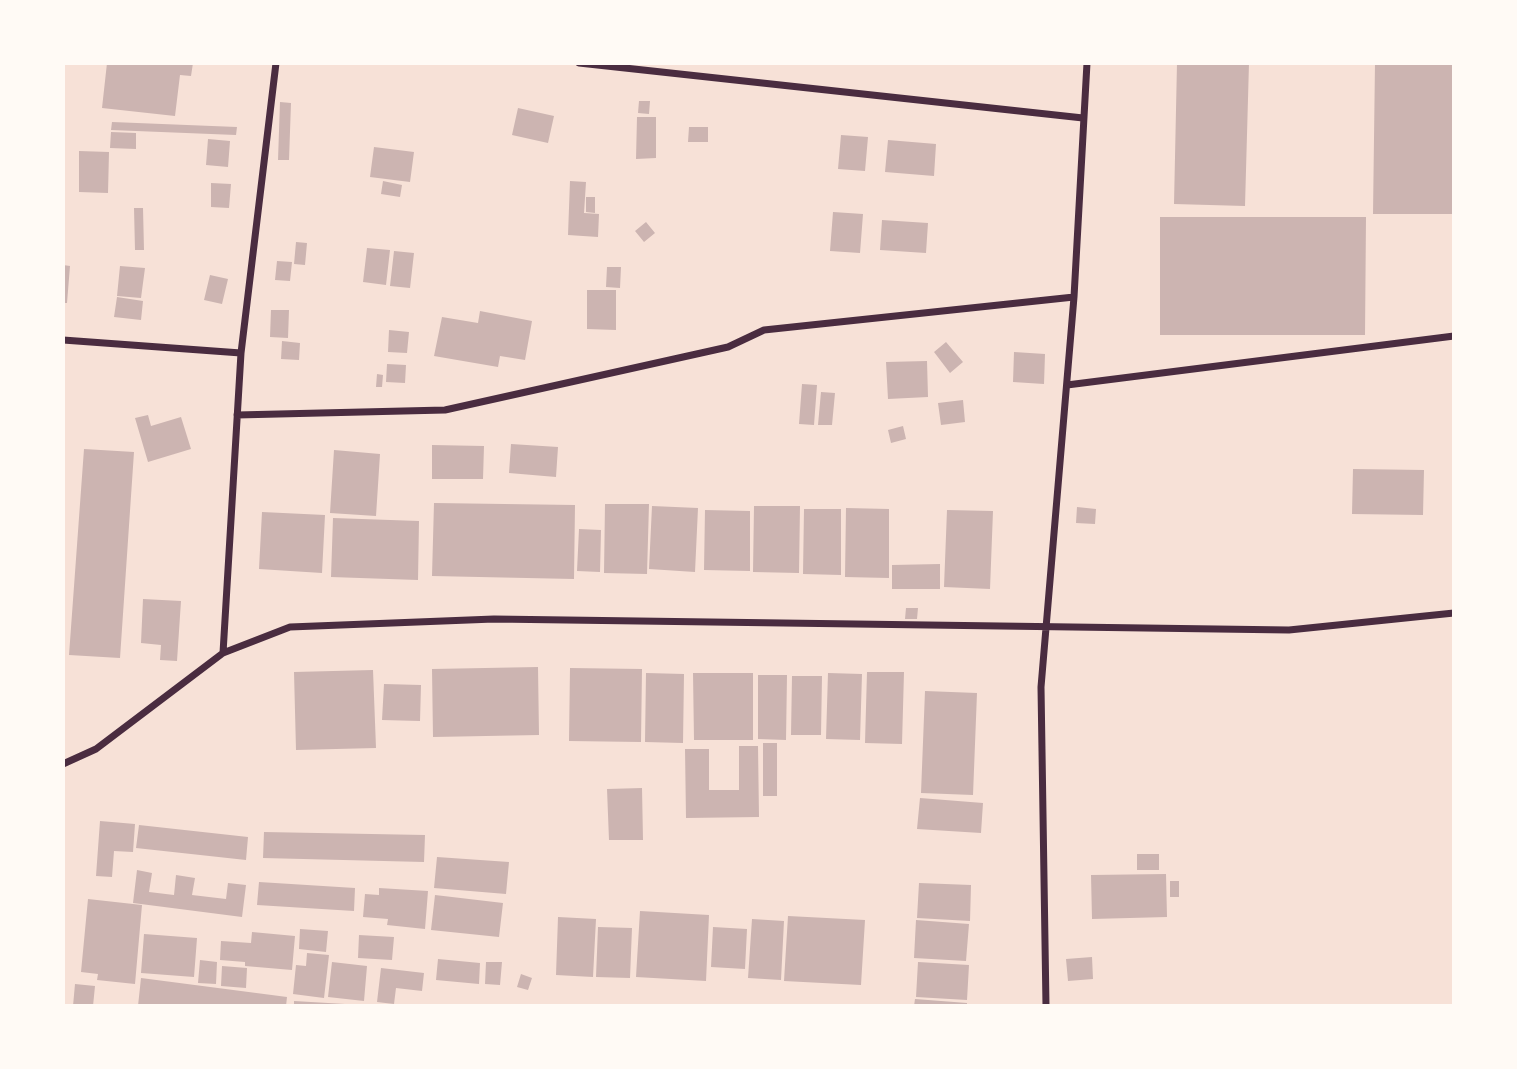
<!DOCTYPE html>
<style>
body{margin:0}
#map{position:relative;width:1517px;height:1069px;overflow:hidden;background:#f7e1d7;font-family:"IBM Plex Sans",sans-serif}
canvas{display:block}
.frame{position:absolute;inset:0;border:65px solid #fffaf5;pointer-events:none}
</style>
<div id="map">
<canvas width="1517" height="1069"></canvas>
<div class="frame"></div>
</div>
<script>
const c = document.querySelector('canvas').getContext('2d');
c.lineJoin = 'round';
function fillPath(path, color) {
  c.fillStyle = color;
  c.fill(path, 'evenodd');
}
function trace(path, color, width, dash) {
  c.strokeStyle = color;
  c.lineWidth = width;
  c.lineCap = dash ? 'butt' : 'round';
  c.setLineDash(dash || []);
  c.stroke(path);
}
fillPath(new Path2D(`
 M107 63H193L191 76 180 75 175 116 102 108Z
 M1177 63H1249L1245 206 1174 204Z
 M1375 63H1454V214H1373Z
 M639 101H650L649 114 638 113Z
 M280 102 291 103 289 160H278Z
 M518 108 554 116 548 143 512 135Z
 M637 117H656V158L636 159Z
 M112 122 237 127 236 135 111 130Z
 M689 127H708V142H688Z
 M111 132 136 133V149L110 148Z
 M841 135 868 137 865 171 838 169Z
 M208 139 230 141 228 167 206 165Z
 M888 140 936 144 934 176 885 172Z
 M374 147 414 152 410 182 370 177Z
 M79 151 109 152 108 193 79 192Z
 M383 181 402 185 400 197 381 194Z
 M570 181 586 182 584 213 599 214 598 237 568 235Z
 M211 183 231 184 229 208 211 207Z
 M586 197H595V213L586 212Z
 M134 208H143L144 250H135Z
 M833 212 863 214 860 253 830 251Z
 M1160 217H1366L1365 335H1160Z
 M882 220 928 223 926 253 880 250Z
 M646 222 655 233 644 242 635 231Z
 M296 242 307 243 305 265 294 264Z
 M367 248 390 250 386 285 363 282Z
 M394 251 414 253 410 288 390 286Z
 M277 261 292 262 290 281 275 280Z
 M63 265 70 266 67 303H63Z
 M120 266 145 268 141 298 117 296Z
 M607 267H621L620 288 606 287Z
 M210 275 228 279 222 304 204 300Z
 M587 290H616V330L587 329Z
 M117 297 143 301 141 320 114 317Z
 M271 310H289L288 338 270 337Z
 M480 311 532 321 525 360 500 356 498 367 434 356 442 317 478 323Z
 M389 330 409 332 407 353 388 352Z
 M282 341 300 343 299 360 281 359Z
 M946 342 963 362 950 373 934 352Z
 M1014 352 1045 354 1044 384 1013 382Z
 M927 361 928 397 888 399 886 362Z
 M387 364 406 365 405 383 386 382Z
 M377 374 383 375 382 387H376Z
 M802 384 817 385 814 425 799 424Z
 M821 392 835 393 832 425H818Z
 M963 400 965 422 941 425 938 403Z
 M148 415 151 426 181 417 191 449 148 462 135 418Z
 M903 426 906 439 891 443 888 430Z
 M511 444 558 447 556 477 509 473Z
 M432 445 484 446 483 479H432Z
 M84 449 134 452 120 658 69 655Z
 M334 450 380 454 376 516 330 513Z
 M1353 469 1424 470 1423 515 1352 514Z
 M434 503 575 505 574 579 432 576Z
 M605 504H649L647 574 604 573Z
 M652 506 698 508 695 572 649 569Z
 M754 506H800L799 573 753 572Z
 M1077 507 1096 509 1095 524 1076 523Z
 M846 508 889 509V578L845 577Z
 M804 509H841V575L803 574Z
 M705 510 750 511V571L704 570Z
 M947 510 993 511 990 589 944 587Z
 M262 512 325 515 322 573 259 569Z
 M333 518 419 521 418 580 331 577Z
 M579 529 601 530 600 572 577 571Z
 M940 564V589H892V565Z
 M143 599 181 601 177 661 160 660 161 645 141 643Z
 M906 608H918L917 619H905Z
 M538 667 539 735 433 737 432 669Z
 M570 668 642 669 641 742 569 741Z
 M373 670 376 748 296 750 294 672Z
 M867 672H904L902 744 865 743Z
 M646 673 684 674 683 743 645 742Z
 M693 673H753V740H694Z
 M828 673 862 674 860 740 826 739Z
 M758 675H787L786 740 758 739Z
 M792 676H822L821 735H791Z
 M384 684 421 685 420 721 382 720Z
 M925 691 977 693 973 795 921 793Z
 M763 743H777V796H763Z
 M739 746H758L759 817 686 818 685 749H709V790H739Z
 M642 788 643 840H609L607 789Z
 M920 798 983 803 981 833 917 829Z
 M100 821 135 824 133 852 114 851 112 877 96 876Z
 M139 825 248 837 246 860 136 848Z
 M264 832 425 835 424 862 263 858Z
 M1137 854H1159V870H1137Z
 M437 857 509 862 506 894 434 888Z
 M137 870 152 873 149 892 174 895 176 875 195 878 192 895 226 899 228 883 246 885 242 917 133 903Z
 M1166 874 1167 917 1092 919 1091 875Z
 M1170 881H1179V897H1170Z
 M259 882 355 888 354 911 257 905Z
 M919 883 971 885 970 921 917 918Z
 M379 888 428 891 425 929 387 925 388 919 363 917 365 894 379 895Z
 M435 895 503 903 499 937 431 930Z
 M88 899 142 905 135 984 97 980 98 974 81 972Z
 M640 911 709 915 706 981 636 977Z
 M788 916 865 920 861 985 784 981Z
 M558 917 596 919 593 977 556 975Z
 M752 919 784 921 781 980 748 978Z
 M916 920 969 924 966 961 914 958Z
 M598 927 632 928 630 978 596 977Z
 M713 927 747 929 745 969 711 967Z
 M300 929 328 931 326 952 299 949Z
 M252 932 295 936 292 970 245 966V962L220 960 221 941 251 943Z
 M144 934 197 938 194 977 141 973Z
 M359 935 394 937 392 960 358 958Z
 M307 953 329 955 324 998 293 994 296 965 306 966Z
 M1092 957 1093 979 1068 981 1066 959Z
 M438 959 480 963 479 984 436 980Z
 M200 960 217 962 216 984 198 983Z
 M332 962 367 966 364 1001 328 997Z
 M486 962H502L500 985 485 984Z
 M918 962 969 965 967 1000 916 997Z
 M222 966 247 968 246 988 221 986Z
 M381 968 424 973 422 991 396 988 394 1004 377 1002Z
 M521 974 532 978 528 990 517 987Z
 M141 978 287 997 286 1006H138Z
 M75 984 95 986 93 1006H73Z
 M915 999 967 1003V1006H914Z
 M294 1001 345 1004V1006H294Z`), '#ccb4b1');
trace(new Path2D(`
 M579 63 1083 118
 M63 340 241 353
 M1067 385 1454 336
 M237 415 445 410 728 347 764 330 1074 297
 M223 653 241 353 276 63
 M63 764 96 749 223 653 290 627 494 619 1289 630 1454 613
 M1046 1006 1041 687 1074 297 1087 63`), '#4a2c40', 7);
</script>
